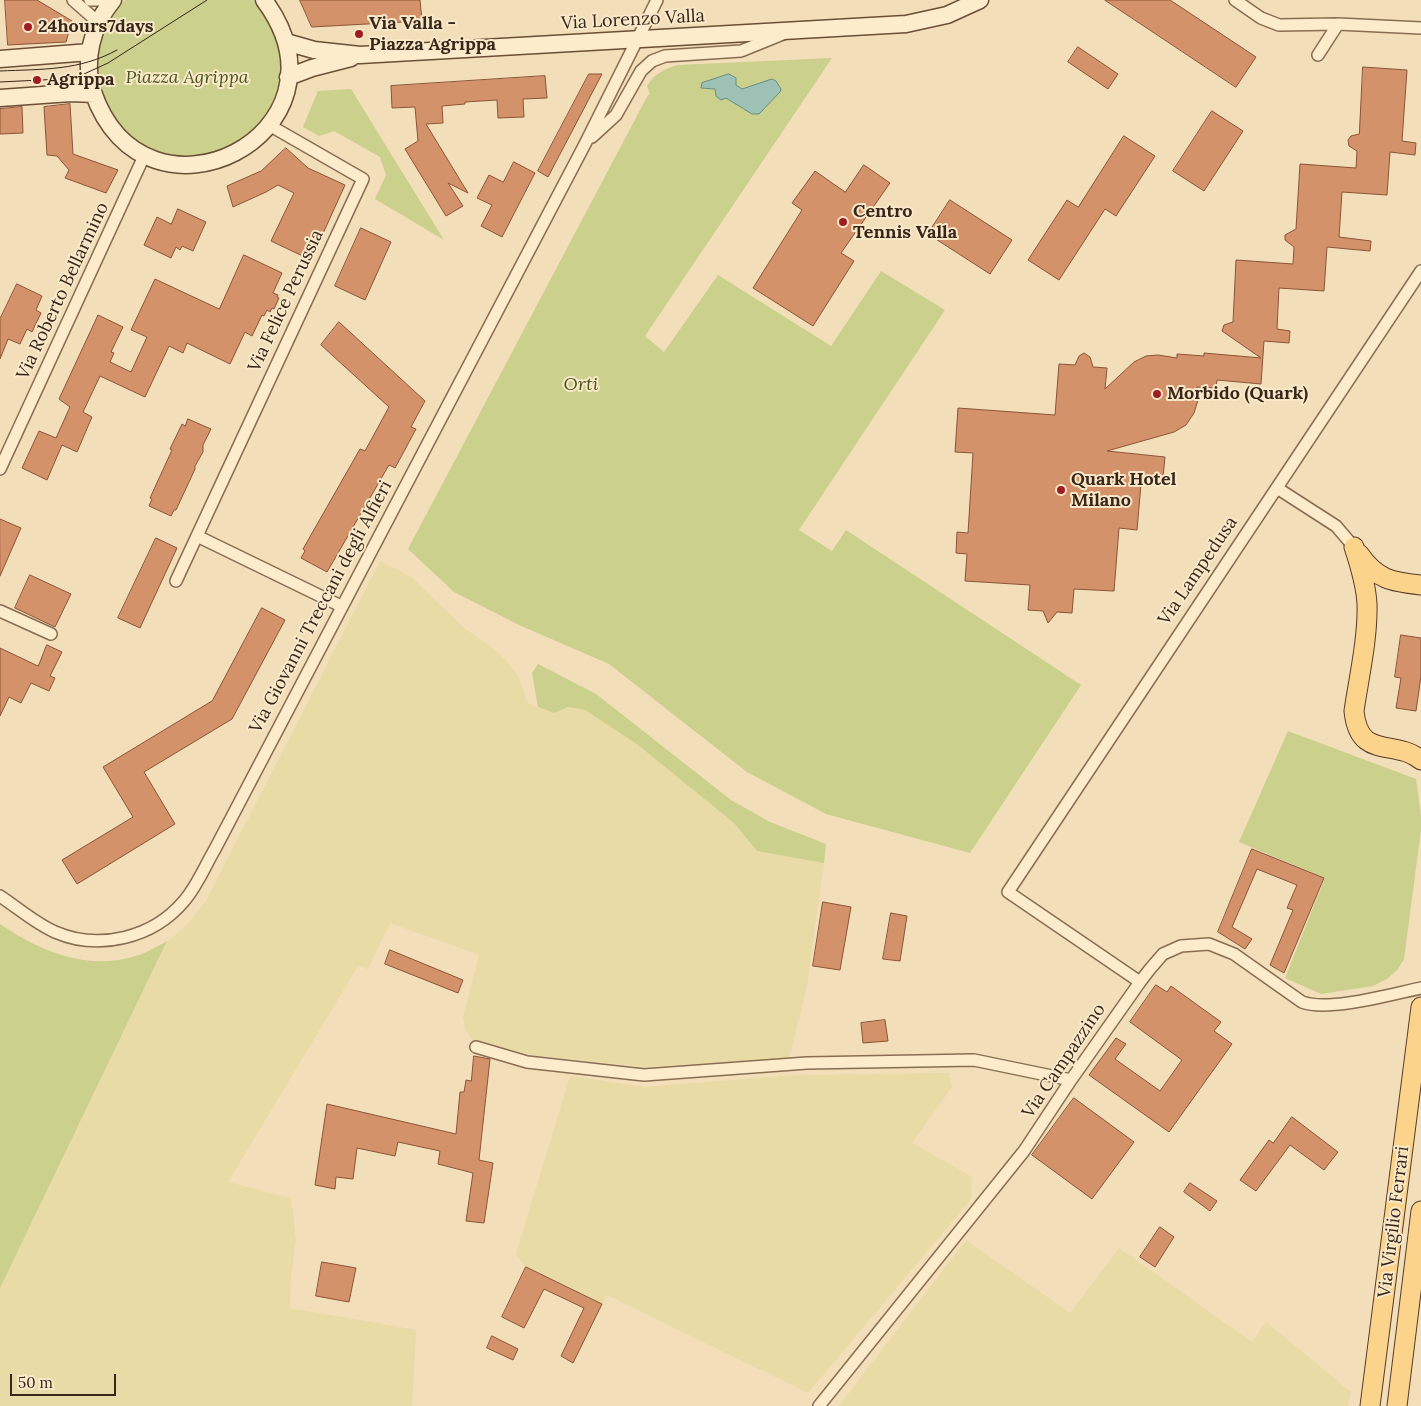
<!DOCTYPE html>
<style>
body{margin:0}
#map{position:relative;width:1421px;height:1406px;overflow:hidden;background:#f2deb9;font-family:Lora,serif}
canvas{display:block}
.scale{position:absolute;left:10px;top:1374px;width:106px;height:22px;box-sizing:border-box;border:2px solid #372619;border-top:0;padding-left:6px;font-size:15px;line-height:18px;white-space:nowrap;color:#372619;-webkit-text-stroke:4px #f9e9c9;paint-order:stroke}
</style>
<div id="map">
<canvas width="1421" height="1406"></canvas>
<div class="scale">50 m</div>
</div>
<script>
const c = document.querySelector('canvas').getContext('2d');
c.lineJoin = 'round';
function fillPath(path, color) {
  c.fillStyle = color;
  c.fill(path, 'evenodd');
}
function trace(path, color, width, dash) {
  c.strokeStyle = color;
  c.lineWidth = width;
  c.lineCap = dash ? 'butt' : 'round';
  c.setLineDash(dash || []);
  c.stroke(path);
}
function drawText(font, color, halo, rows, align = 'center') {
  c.font = font + ' Lora,serif';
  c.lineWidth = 4;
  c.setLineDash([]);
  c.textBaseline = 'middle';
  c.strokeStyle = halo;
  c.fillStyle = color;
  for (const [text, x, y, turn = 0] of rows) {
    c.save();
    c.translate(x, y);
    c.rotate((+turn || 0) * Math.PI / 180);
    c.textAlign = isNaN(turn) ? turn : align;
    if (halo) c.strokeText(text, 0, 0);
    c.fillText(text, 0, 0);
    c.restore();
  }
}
fillPath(new Path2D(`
 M380 561 411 577 464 628 498 652 518 675 528 704 554 713 568 707 585 710 638 745 734 823 757 850 824 863 807 986 789 1058 645 1067 530 1055 472 1039 466 1031 463 1017 479 955 390 923 368 969 358 966 228 1182 291 1198 296 1239 291 1277 290 1308 416 1330 412 1406H0V1287L167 942 186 926 206 901Z
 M949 1073 952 1087 912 1143 972 1177 971 1199 808 1393 607 1295 602 1304 526 1267 516 1254 570 1076 645 1087 795 1075Z
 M966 1240 1070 1313 1119 1248 1252 1342 1266 1322 1351 1392 1348 1406H839Z`), '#e8dba6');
fillPath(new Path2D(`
 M125 0H253C266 11 274 29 278 45 283 64 281 83 273 101 250 160 176 175 129 134 125 131 121 128 118 124 107 111 102 96 98 79 93 53 103 17 125 0Z
 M832 58 645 336 664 352 718 275 831 346 881 271 945 310 799 530 832 551 846 530 1081 685 970 853 826 814 747 772 609 664 519 625 454 592 408 549 648 95 650 94 647 86C655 73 664 69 678 65Z
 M351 89 444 240 375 199 386 175 380 157 334 131 319 136 303 127 318 91Z
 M538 664 596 694 731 800 770 822 826 844 824 863 757 851 734 823 638 745 585 710 568 707 554 713 538 707 532 673Z
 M1288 731 1416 779 1421 816V830L1404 959 1398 969 1387 979 1373 986 1321 994 1285 978 1325 878 1239 842Z
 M0 924C41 952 89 972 139 955 148 952 158 946 167 941L0 1288Z`), '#cbd08c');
const water = new Path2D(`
 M729 74 736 78V85L742 89 772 79 776 81 781 89 780 92 759 114H752L726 98 721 100 716 96 715 89 701 88 702 83Z`);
fillPath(water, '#9ec1b6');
trace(water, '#658f83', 1);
const building = new Path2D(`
 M5 0H37L72 21 66 42 8 45Z
 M300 0H420L422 21 312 27Z
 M1105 0H1170L1256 57 1236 87Z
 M1078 47 1118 74 1108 89 1068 62Z
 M1363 67 1407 70 1402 141 1416 143 1415 155 1390 152 1387 195 1342 192 1339 237 1371 241 1370 251 1327 247 1324 291 1279 288 1277 329 1290 331 1289 343 1264 341 1261 384 1217 380 1216 388 1197 387 1198 400 1194 413 1186 425 1174 432 1107 451 1165 457 1163 477 1148 475 1147 485 1141 484 1137 530 1119 528 1114 591 1074 589 1072 613 1057 612 1048 623 1043 611 1028 610 1030 585 965 581 967 554 956 553 957 532 968 533 973 453 955 452 958 408 1055 415 1059 364 1075 365 1079 356 1084 353 1090 357 1093 367 1107 368 1105 389 1134 362 1146 356 1158 355 1177 358V354L1204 356V353L1261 358 1222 331 1224 325 1233 322 1236 260 1293 264 1294 247 1285 240V235L1296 229 1300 164 1356 168 1357 151 1349 146 1348 140 1351 136 1359 134Z
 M589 74H602L548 177 538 171Z
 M545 76 547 98 523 99 524 117 498 118 497 100 465 102V104L442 106 443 123 426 124 468 193 448 183 463 206 446 216 405 149 418 141 415 107 392 108 391 86Z
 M70 104 73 154 118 170 106 193 65 178 69 170 57 156 47 155 44 107Z
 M22 107 23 133 0 134V109Z
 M1212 111 1243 131 1204 191 1173 171Z
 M1124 136 1155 156 1116 216 1105 209 1059 280 1028 260 1067 200 1078 207Z
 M286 148 308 168 345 185 311 260 271 241 294 193 278 185 266 192 233 207 227 186 261 171Z
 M514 162 535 173 502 237 481 226 492 205 477 198 489 175 503 182Z
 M864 165 890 183 841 253 854 261 813 326 753 288 802 210 792 203 815 171 845 192Z
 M950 200 1012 240 990 274 928 234Z
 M178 209 206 222 193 251 182 246 180 250 176 247 171 258 144 245 157 217 171 224Z
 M361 228 391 242 365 300 335 286Z
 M244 255 282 273 273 293 278 295 277 297 279 298 274 309 272 308 270 312 267 310 264 316 262 315 252 336 245 332 230 364 187 343 183 353 169 346 145 397 100 376 83 412 92 417 77 452 62 445 47 480 22 468 39 431 56 438 70 407 59 399 98 315 123 327 111 352 114 353 110 362 131 372 147 337 131 330 155 279 219 309Z
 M17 284 42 296 36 310 41 313 32 332 27 329 20 344 8 339 0 359V319Z
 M339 322 425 401 411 427 416 429 395 468 389 465 327 572 301 558 305 551 303 549 360 449 365 451 389 407 321 345Z
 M188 419 211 429 203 445V452L195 466V469L176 510H174L171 516 149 506 152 499 150 498 172 450 170 449 182 424 185 426Z
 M0 519 21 528 0 576Z
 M156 538 177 548 140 628 118 618Z
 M30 575 71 594 55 627 15 608Z
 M262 608 285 620 232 719 144 772 175 824 77 884 62 860 133 817 103 767 212 701Z
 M1401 635 1421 638V676L1416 711 1396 708 1401 678 1395 677Z
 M47 645 62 652 50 676 55 678 49 691 31 683 21 703 9 697 0 716V648L38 666Z
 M1252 849 1324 878 1284 973 1270 965 1293 910 1287 908 1297 885 1257 869 1232 927 1252 939 1245 949 1218 932Z
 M823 902 851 907 840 970 813 966Z
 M891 913 907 916 900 961 883 959Z
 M390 950 463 980 458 993 385 964Z
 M1156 985 1167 992 1171 986 1221 1022 1214 1031 1232 1044 1169 1132 1089 1075 1116 1038 1126 1044 1115 1059 1160 1091 1182 1060 1130 1022Z
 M885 1020 888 1041 863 1043 861 1023Z
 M474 1056 490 1059 479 1160 493 1163 484 1223 466 1221 473 1173 438 1164 440 1151 398 1142 395 1156 357 1148 353 1179 336 1177 335 1189 315 1185 327 1104 456 1134 460 1092H464L466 1080 471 1081Z
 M1074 1098 1134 1142 1092 1199 1032 1155Z
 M1292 1117 1338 1152 1324 1170 1290 1145 1256 1191 1240 1180 1269 1140 1273 1143Z
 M1190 1183 1217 1201 1210 1211 1184 1192Z
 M1160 1227 1174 1237 1155 1267 1140 1257Z
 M322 1262 356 1268 349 1302 316 1296Z
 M526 1267 602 1304 573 1363 561 1356 584 1308 544 1289 524 1328 502 1317Z
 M492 1336 518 1349 513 1360 487 1348Z`);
fillPath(building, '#d4926b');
trace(building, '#8b5436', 1);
const street = new Path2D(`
 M73 0 98 22
 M90 0H100
 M1235 0 1261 18 1279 25 1338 24 1421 28
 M1318 55 1338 24
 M592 137 616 115 641 71 652 61 665 56 741 51 783 34
 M0 469 145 154
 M1277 488 1336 526 1354 547
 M197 536 341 606
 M176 581 363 179 269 125
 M0 611 51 634
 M0 896C18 908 35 923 55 932 99 951 153 938 184 901 197 886 205 866 215 849L585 144 657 0
 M1140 982 1008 892 1421 271
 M476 1047 527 1062 644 1075 807 1063 974 1060 1071 1080
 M819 1406 1024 1151 1071 1080 1140 982 1150 969 1163 954 1181 946 1209 944 1234 954 1302 1002C1329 1012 1392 994 1421 988`);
const secondary = new Path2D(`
 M113 0C92 25 83 61 93 92 145 243 363 133 264 0
 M286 42 314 50 360 55 906 24 947 15 980 0
 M0 59 90 52
 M288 77 312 68 351 58
 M0 98 71 93 94 94`);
const primary = new Path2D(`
 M1354 547C1360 565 1366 584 1367 604 1368 638 1359 677 1354 711 1359 761 1394 738 1421 760
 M1359 554C1377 580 1392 582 1421 585
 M1370 1406 1421 1007
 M1397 1406 1421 1211`);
trace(street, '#896d52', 14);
trace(secondary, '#6b4e36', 19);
trace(primary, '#563b28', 21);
trace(street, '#fceccc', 11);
trace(secondary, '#fceccc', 16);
trace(primary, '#fbd38b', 19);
trace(new Path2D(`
 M0 71C42 69 79 71 117 50
 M0 82 61 79 84 74 108 63 207 0`), '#372619', 1);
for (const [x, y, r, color] of [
 [28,27,5,"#9e1d23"],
 [359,34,5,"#9e1d23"],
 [37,80,5,"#9e1d23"],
 [843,222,5,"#9e1d23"],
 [1157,394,5,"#9e1d23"],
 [1061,490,5,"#9e1d23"]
]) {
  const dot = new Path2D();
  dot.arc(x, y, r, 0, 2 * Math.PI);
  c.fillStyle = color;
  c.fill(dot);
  trace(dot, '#f9e9c9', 2);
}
drawText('18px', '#372619', '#f9e9c9', [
 ["Via Lorenzo Valla",633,20,-3],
 ["Via Roberto Bellarmino",63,291,-65],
 ["Via Felice Perussia",286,301,-65],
 ["Via Lampedusa",1198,571,-56],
 ["Via Giovanni Treccani degli Alfieri",321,607,-62],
 ["Via Campazzino",1064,1061,-56],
 ["Via Virgilio Ferrari",1394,1222,-83]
]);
drawText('bold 18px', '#372619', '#f9e9c9', [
 ["Via Valla -",369,24],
 ["Piazza Agrippa",369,45],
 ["24hours7days",38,27],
 ["Agrippa",47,80],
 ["Centro",853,212],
 ["Tennis Valla",853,233],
 ["Morbido (Quark)",1167,394],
 ["Quark Hotel",1071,480],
 ["Milano",1071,501]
], 'left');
drawText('italic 18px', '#49551d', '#f9e9c9', [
 ["Piazza Agrippa",187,78],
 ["Orti",581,385]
]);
</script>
